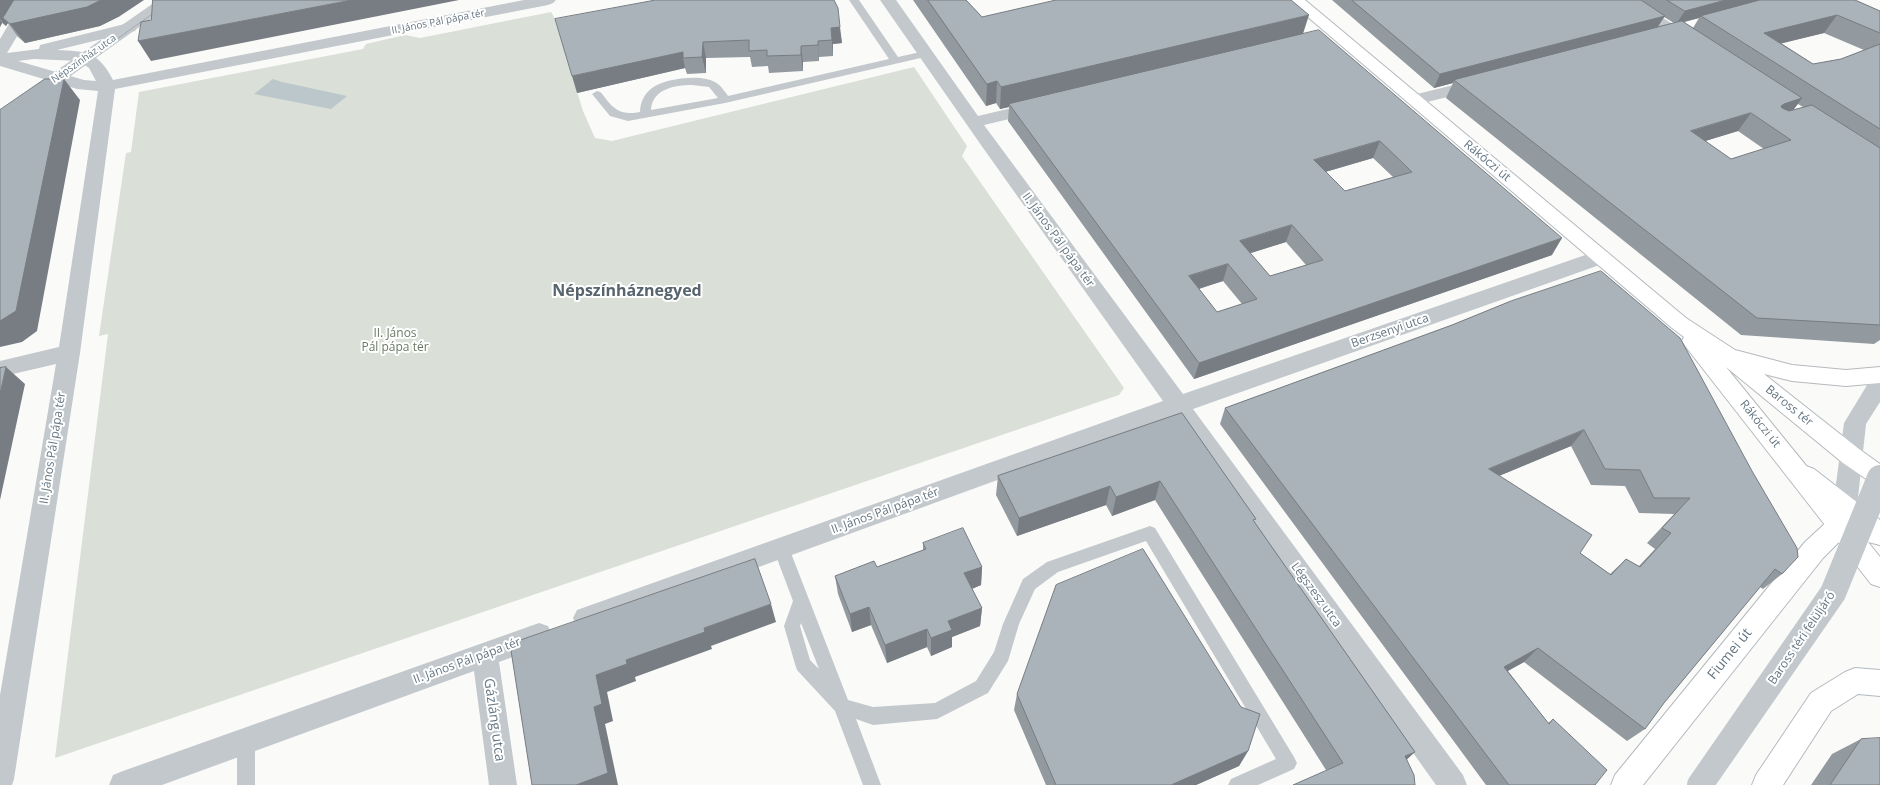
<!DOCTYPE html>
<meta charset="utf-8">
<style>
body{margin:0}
canvas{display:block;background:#fafaf8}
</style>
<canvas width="1880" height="785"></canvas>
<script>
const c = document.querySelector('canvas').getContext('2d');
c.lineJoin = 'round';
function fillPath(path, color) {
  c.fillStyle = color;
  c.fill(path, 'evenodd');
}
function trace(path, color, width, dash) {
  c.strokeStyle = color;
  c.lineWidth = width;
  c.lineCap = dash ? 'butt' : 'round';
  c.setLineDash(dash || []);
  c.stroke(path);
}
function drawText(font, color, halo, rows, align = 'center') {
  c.font = font + ' "Open Sans",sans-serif';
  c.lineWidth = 4;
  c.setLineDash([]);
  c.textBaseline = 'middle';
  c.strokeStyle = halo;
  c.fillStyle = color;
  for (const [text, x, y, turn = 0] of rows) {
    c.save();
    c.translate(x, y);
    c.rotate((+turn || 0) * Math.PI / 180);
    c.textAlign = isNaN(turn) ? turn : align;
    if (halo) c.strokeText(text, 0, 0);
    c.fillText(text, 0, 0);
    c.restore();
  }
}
fillPath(new Path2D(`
 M551 12 554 17 583 111 595 138 612 141 914 67 967 146 962 156 1124 388 1119 395 55 758 108 334 99 336 126 153 131 152 139 92 363 49 366 44 405 35 420 38Z`), '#dadfd7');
fillPath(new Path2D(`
 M273 79 282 82 347 96 331 109 254 94Z`), '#bbc7cb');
const secondary = new Path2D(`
 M1806 466 1814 469 1880 520V545L1871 541 1852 526 1849 532 1823 558 1643 785H1611L1615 775 1805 542 1831 518 1838 515 1798 483 1794 476 1798 469Z
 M1855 668 1880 670V696L1858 694 1831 711 1783 785H1752L1756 775 1811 693 1845 672Z`);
const primary = new Path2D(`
 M1288 0H1305L1686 318 1735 350 1792 365 1846 370 1880 367V383L1846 386 1792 381 1764 374 1859 449 1880 464V486L1872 483 1843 463 1726 367 1847 516 1880 523V545L1868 542 1880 557V587L1871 584 1686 347 1682 341 1684 337 1672 328Z`);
trace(secondary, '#b3babf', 2);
trace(primary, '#b5babe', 2);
fillPath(new Path2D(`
 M849 0H859L898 57 925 51 930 54 925 57 725 103 628 121 610 116 592 94 597 91C602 92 603 95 606 99 616 112 624 115 640 112 640 103 644 94 652 88 666 78 704 73 718 84 722 87 725 92 728 96L889 59ZM692 85 709 87 718 98 651 110C652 89 675 85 692 85Z
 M1150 526 1155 528 1294 757 1297 763 1294 769 1258 785H1228L1231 779 1276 759 1146 541 1058 572 1035 589 1019 624 1008 661 988 693 937 719 873 725 856 719 881 785H863L835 711 797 670 795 664 784 626 793 601 773 548 775 543 781 541 787 543 789 548 848 700 873 707 935 703 976 681 994 652 1003 624 1023 579 1047 562ZM801 623 819 669 810 660 800 626Z
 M246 732 252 735 255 741V785H237V741L240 735Z`), '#c3c8cc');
fillPath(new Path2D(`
 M23 0H39L7 53 39 49 40 45 129 23 135 25 137 28 135 31 57 50C86 51 99 52 113 80L524 0H556L553 3 548 5 115 89 80 353 14 779 12 785H0V695L56 364 0 377V361L59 347 98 91 77 89 0 66V39ZM34 59 79 61 89 68 96 81 84 80 18 61Z
 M880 0H896L978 116 1037 102 1043 103 1046 107 1043 111 984 125 1183 394 1594 252 1601 250 1608 252 1611 257 1608 262 1193 409 1463 775 1467 785H1436L1173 416 586 630 577 626 573 618 577 610 1163 401 981 145Z
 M1617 0H1635L1696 39 1698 42 1696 45 1690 47 1684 45 1620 3Z
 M1478 79 1484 80 1486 84 1484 88 1415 105 1409 104 1407 100 1409 96Z
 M539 623 548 626 552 635 548 644 499 662 517 785H489L474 671 162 785H109L113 775 123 771Z`), '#c3c8cc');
fillPath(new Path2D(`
 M158 0H176L173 3 6 122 0 123V110Z
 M1880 375V402L1866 424 1857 507 1850 529 1841 532 1832 529 1829 522 1833 507 1844 423 1872 377Z`), '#c3c8cc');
fillPath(secondary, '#fff');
fillPath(primary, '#fff');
trace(new Path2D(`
 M39 85 99 45
 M52 85 172 0`), '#a2aab0', 1);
trace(new Path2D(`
 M1700 785 1833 593 1880 478`), '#c3c8cc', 26);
fillPath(new Path2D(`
 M0 0 120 16 100 26 25 43 18 37 8 23 6 26 2 23 0 27Z
 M656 0H834L842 43 833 44V56L819 57V61L803 62V71L769 73 768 66 752 67 750 57 706 58V73L687 74 685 68 577 93Z
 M913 0H966L982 17 1303 34 1552 255 1194 379 1008 121 1009 107 1000 109 996 103 986 106ZM1373 158 1393 177 1345 191 1325 172ZM1286 242 1306 265 1270 276 1250 253ZM1223 281 1242 304 1217 312 1199 289Z
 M1332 0H1855L1880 11V340L1874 344 1741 335 1446 98 1453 83 1434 88ZM1664 17 1674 23 1658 27ZM1699 18 1693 28 1684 22ZM1824 33 1864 50 1841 59 1813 64 1781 43ZM1798 104 1803 107 1793 110ZM1738 131 1764 149 1731 159 1705 141Z
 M1511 301 1782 574 1763 589 1760 587 1664 703 1645 729 1627 741 1524 662 1508 671 1548 723 1553 719 1595 785H1486L1220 424 1225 408 1452 325ZM1571 446 1591 485 1625 486 1639 513 1674 514 1647 543 1655 549 1639 566 1626 559 1610 574 1580 553 1499 476Z
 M1182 413 1255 523 1415 752 1326 770 1155 500 1112 516 1106 505 1017 536 996 495 998 476Z
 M923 543 982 567 981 585 972 589 982 608 980 626 952 637V647L931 656 927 647 887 663 871 625 852 632 838 594 835 576 877 567 923 550Z
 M1017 694 1248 751 1239 766 1196 785H1046L1014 710Z
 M1861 739 1880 785H1811L1832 754Z`), '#929a9f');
fillPath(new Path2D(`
 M0 0H22L3 18 8 23 6 26 0 19Z
 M101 0H144L120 16 100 26 25 43 10 24Z
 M352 0H459L151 61 138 41Z
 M1726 0H1770L1701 16 1699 18 1676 24 1685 11Z
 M1309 15 1302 37 1009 104V107L1000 109 1001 87Z
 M1837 15 1824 33 1755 50 1764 33Z
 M1665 16 1656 29 1454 80 1453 83 1434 88 1440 74Z
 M0 20 2 23 0 27Z
 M840 27 842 43 833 44V56L831 28Z
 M818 41 819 57V61L818 45Z
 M703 42 706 58V73L702 57Z
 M801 46 803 62V71L801 55Z
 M683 52V58L685 68 577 93 572 76Z
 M64 79 80 100 37 331 22 342 0 347V321Z
 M997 81 996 103 986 106 987 84Z
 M1802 98 1789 116 1771 122 1781 106 1784 104Z
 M1751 113 1738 131 1679 149 1691 131Z
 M1380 141 1373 158 1308 177 1314 160Z
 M1292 225 1286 242 1235 258 1240 241Z
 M1562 238 1552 255 1194 379 1199 363Z
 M1228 264 1223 281 1185 293 1189 276Z
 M6 367 25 384 0 500V394Z
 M1584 430 1571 446 1477 485 1489 469Z
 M1160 481 1155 500 1112 516 1116 497Z
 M1110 486 1106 505 1017 536 1019 518Z
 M982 567 981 585 964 592V573Z
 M771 604 776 622 711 646 712 649 635 677 636 681 607 692 613 721 605 724 618 785H576L594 707 596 675 626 660 704 628Z
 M869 607 871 625 852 632 850 614Z
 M982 608 980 626 952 637V647L931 656V638L948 621Z
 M927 629V647L887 663 885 645Z
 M1538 648 1524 662 1491 680 1504 667Z
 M1248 751 1239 766 1196 785H1171Z
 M1415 752 1400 766 1405 756Z`), '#777d82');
const building = new Path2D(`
 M14 0H101L87 7 10 24 3 18Z
 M153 0H352L138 41 141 22 151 20Z
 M656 0H834L838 8 840 27 831 28 832 40 818 41V45L801 46V55L767 56V50L749 51V40L703 42 702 57 683 58V52L572 76 555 19Z
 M928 0H966L982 17 1056 0H1291L1309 15 1001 87 997 81 987 84Z
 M1352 0H1641L1665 16 1440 74Z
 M1667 0H1726L1685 11Z
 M1760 0H1855L1880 11V33L1837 15 1764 33 1813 64 1841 59 1880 44V129L1701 16Z
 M1682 21 1802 98 1784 104 1781 106 1782 108 1789 111 1812 105 1880 148V325L1757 318 1454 80ZM1751 113 1791 140 1731 159 1691 131Z
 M1319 30 1562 238 1199 363 1009 104ZM1380 141 1412 172 1345 191 1314 160ZM1292 225 1323 260 1270 276 1240 241ZM1228 264 1257 299 1217 312 1189 276Z
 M45 79H64L16 311 0 321V110Z
 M1601 271 1680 338 1752 471 1797 548 1798 557 1782 574 1775 569 1664 703 1645 729 1538 648 1504 667 1549 724 1553 719 1607 770 1595 785H1509L1225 408 1452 325 1511 301ZM1584 430 1605 469 1640 470 1654 498H1690L1662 528 1671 533 1640 567 1626 559 1611 575 1580 553 1592 535 1489 469Z
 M6 367 0 394V368Z
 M1182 413 1256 519 1253 520 1415 752 1405 756 1414 775 1415 785H1293L1343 763 1160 481 1116 497 1110 486 1019 518 998 476Z
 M963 528 982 567 964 573 982 608 948 621 952 630 931 638 927 629 885 645 869 607 850 614 835 576 874 561 877 567 926 549 923 543Z
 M1143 549 1241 707 1260 714 1248 751 1171 785H1056L1017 694 1056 585Z
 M755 559 771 604 704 628 705 632 626 660 627 664 596 675 602 704 594 707 608 773 576 785H532L510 644Z
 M1880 738V785H1830L1861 739Z`);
fillPath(building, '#aab3b9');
trace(building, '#777d82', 1);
drawText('10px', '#657683', '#fff', [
 ["II. János Pál pápa tér",438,22,-11],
 ["Népszínház utca",84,59,-35]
]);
drawText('12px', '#657683', '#fff', [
 ["Rákóczi út",1487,161,40],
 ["II. János Pál pápa tér",1058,240,54],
 ["Berzsenyi utca",1390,331,-19],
 ["Baross tér",1789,406,39],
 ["Rákóczi út",1760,424,51],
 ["II. János Pál pápa tér",53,448,-81],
 ["II. János Pál pápa tér",885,511,-20],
 ["Légszesz utca",1316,595,54],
 ["Baross téri felüljáró",1802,638,-56],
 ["II. János Pál pápa tér",467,661,-20]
]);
drawText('12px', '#687a64', '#fff', [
 ["II. János",395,334],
 ["Pál pápa tér",395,348]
]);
drawText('14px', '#657683', '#fff', [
 ["Fiumei út",1730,654,-51],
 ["Gázláng utca",494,720,82]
]);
drawText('bold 16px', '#57646e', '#fff', [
 ["Népszínháznegyed",627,291]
]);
</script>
